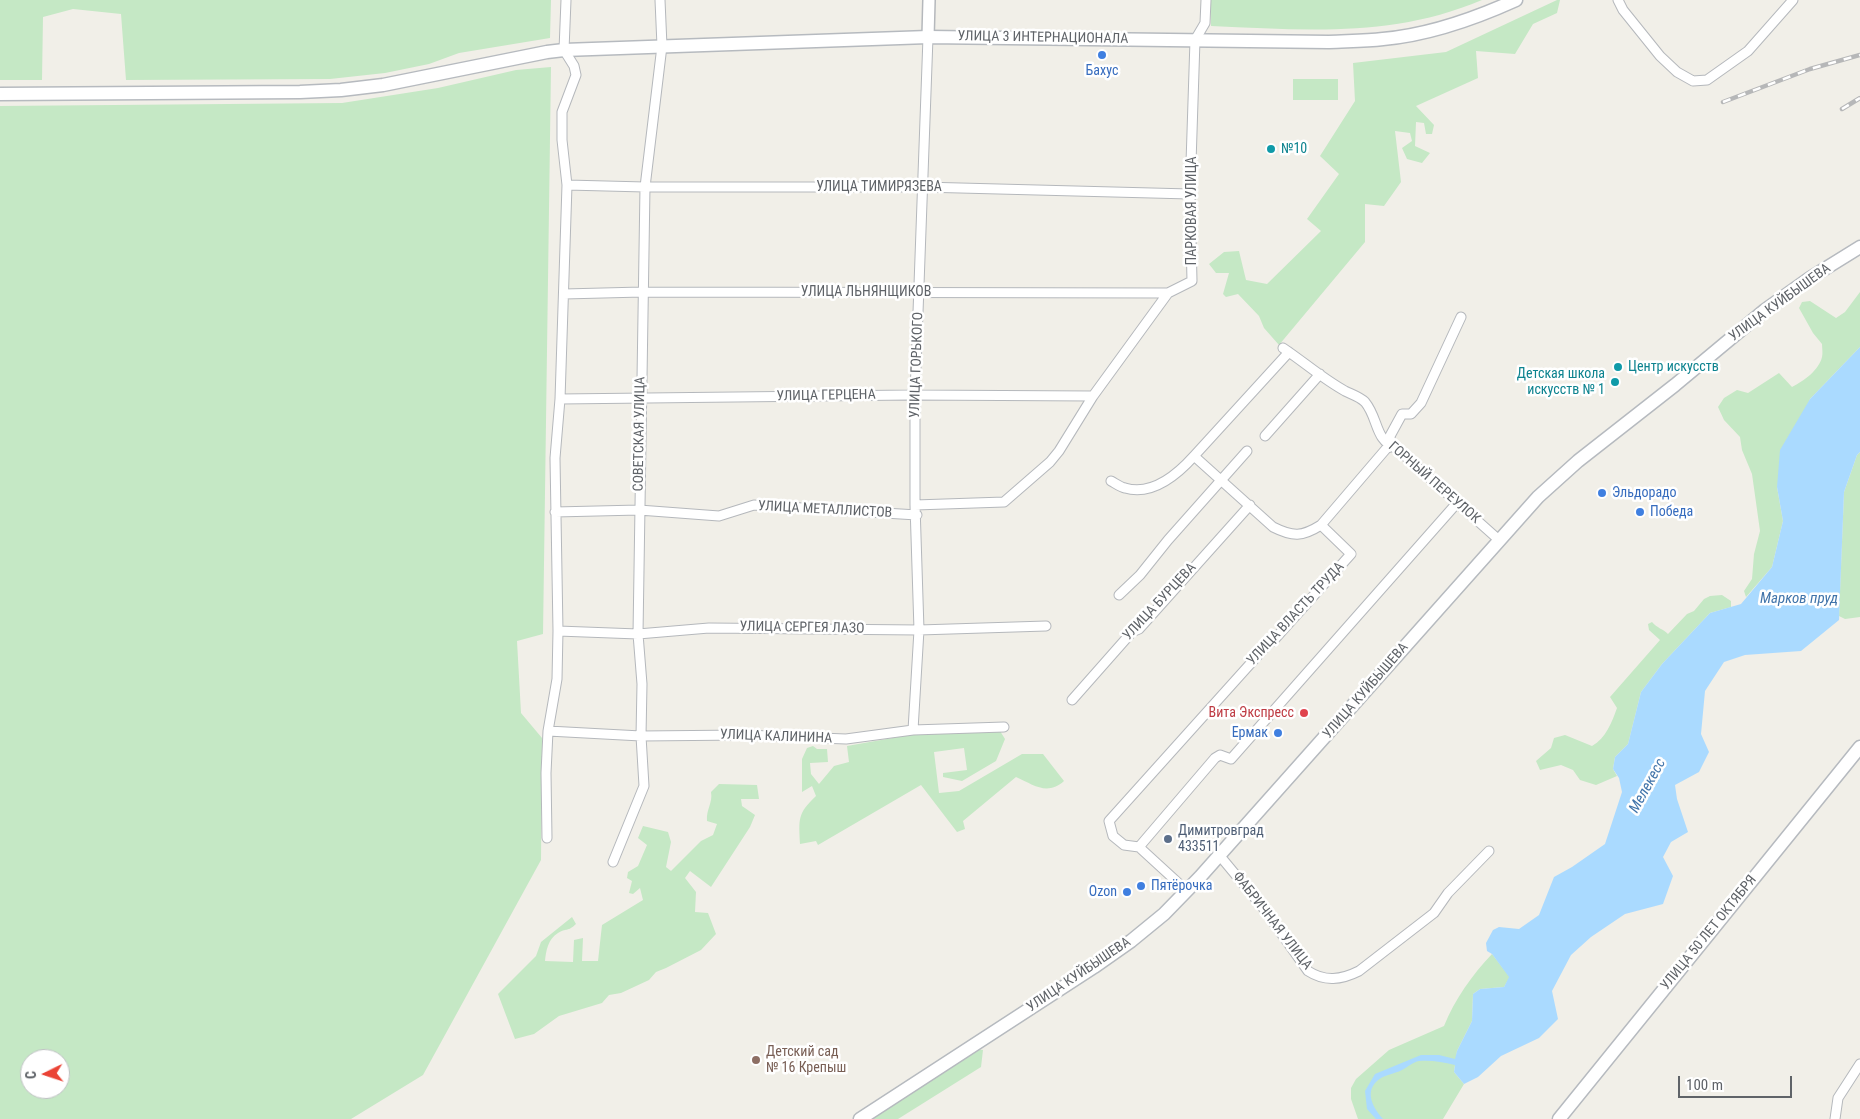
<!DOCTYPE html>
<meta charset="utf-8">
<style>
body{margin:0}
#map{position:relative;width:1860px;height:1119px;overflow:hidden;background:#f1efe8;font-family:"Roboto Condensed",sans-serif}
canvas{display:block}
.north{position:absolute;left:20px;top:1049px;width:50px;height:50px;box-sizing:border-box;background:#fff;border:1px solid #bfc1c3;border-radius:50%;rotate:266deg;font-size:14px;font-weight:700;line-height:20px;text-align:center;color:#5f6368}
.north::after{content:'';display:block;margin:auto;width:18px;height:22px;background:#ea4335;clip-path:polygon(50% 0,100% 100%,50% 72%,0 100%)}
.scale{position:absolute;left:1678px;top:1076px;width:114px;height:22px;box-sizing:border-box;border:2px solid #5f6368;border-top:0;padding-left:6px;font-size:15px;line-height:18px;white-space:nowrap;color:#5f6368;-webkit-text-stroke:4px #fff;paint-order:stroke}
</style>
<div id="map">
<canvas width="1860" height="1119"></canvas>
<div class="north">С</div>
<div class="scale">100 m</div>
</div>
<script>
const c = document.querySelector('canvas').getContext('2d');
c.lineJoin = 'round';
function fillPath(path, color) {
  c.fillStyle = color;
  c.fill(path, 'evenodd');
}
function trace(path, color, width, dash) {
  c.strokeStyle = color;
  c.lineWidth = width;
  c.lineCap = dash ? 'butt' : 'round';
  c.setLineDash(dash || []);
  c.stroke(path);
}
function drawText(font, color, halo, rows, align = 'center') {
  c.font = font + ' "Roboto Condensed",sans-serif';
  c.lineWidth = 5;
  c.setLineDash([]);
  c.textBaseline = 'middle';
  c.strokeStyle = halo;
  c.fillStyle = color;
  for (const [text, x, y, turn = 0] of rows) {
    c.save();
    c.translate(x, y);
    c.rotate((+turn || 0) * Math.PI / 180);
    c.textAlign = isNaN(turn) ? turn : align;
    if (halo) c.strokeText(text, 0, 0);
    c.fillText(text, 0, 0);
    c.restore();
  }
}
fillPath(new Path2D(`
 M0 0H551L550 38 459 53 429 64 385 73 330 79 126 80 121 14 73 9 43 17 42 80H0Z
 M1211 0H1482C1392 38 1306 30 1211 26Z
 M1557 0H1560L1557 13 1533 24 1515 54 1476 51 1478 78 1416 106 1434 125 1432 134H1426L1424 123 1416 122 1415 146 1430 153 1422 163 1407 159 1402 148 1412 141 1410 133 1395 131 1401 182 1384 206 1365 204V242L1279 345 1264 328 1259 316 1238 294 1226 297 1223 294 1229 273H1216L1209 264 1224 252 1239 251 1246 280 1267 284 1321 231 1307 219 1339 174 1320 156 1355 101 1353 63 1446 52Z
 M551 67 543 634 517 641 521 713 542 738 541 860 423 1075 351 1119H0V106L342 103 438 88 516 70ZM30 1059H60V1089H30Z
 M1293 79H1338V100H1293Z
 M1860 292V347L1810 399 1777 487 1783 521 1772 567 1746 597 1744 591 1752 579 1754 554 1760 531 1752 474 1742 450 1740 437 1724 420 1718 407 1724 398 1737 390 1748 393 1779 373 1792 387C1804 381 1819 370 1822 357 1823 353 1822 348 1822 344L1813 333 1799 308 1802 302 1810 301 1836 318 1845 312Z
 M1860 452V617L1845 619 1839 616 1844 492 1857 455Z
 M1722 595 1731 601V607L1710 613 1662 664 1641 692 1628 744 1615 757 1613 769 1617 776 1596 785 1580 780 1573 770 1561 765 1540 770 1536 761 1551 748 1554 738 1565 735 1592 746C1606 738 1612 722 1617 708L1610 697 1660 640 1649 630 1648 624 1652 622C1657 628 1663 629 1668 634L1687 614 1694 611 1704 599 1710 596Z
 M1000 731 1005 739 996 761 962 781 943 777V773L967 770 964 748 934 752 939 793 959 791 1022 754H1043L1064 781C1047 796 1034 785 1016 777L963 821 965 829 957 832 921 785 818 845 816 841 800 844C799 819 797 814 816 796L812 786 802 792V759L807 748 813 746 817 749H827L828 762 810 763 811 774 819 784 834 766 849 762 847 746 915 734Z
 M719 784 757 785 759 799H741L742 806 755 815 750 827 711 887 690 871 685 878 696 892 695 912 708 913 716 934 701 950 666 968 656 972 649 980 621 993 609 995 602 1003 559 1016 534 1034 515 1039 498 994 536 956 541 942 572 917 576 924C568 932 566 928 558 933 548 939 546 951 545 961L573 962 574 940 583 938 582 961H598L602 925 643 900 640 888 633 894 629 893 632 881 627 878 628 872 638 866 647 845 638 838 643 826 668 832 671 842 666 867 671 871 701 841 713 835 717 824 707 821C706 809 713 803 711 792Z
 M1492 954 1510 977 1504 987 1480 989 1473 994 1472 1021 1457 1051 1454 1072 1464 1084 1443 1119H1358L1351 1099V1088L1356 1079 1389 1050 1444 1026C1455 999 1472 975 1492 954Z
 M977 1049 983 1050 981 1067 898 1119H870Z`), '#c5e8c5');
fillPath(new Path2D(`
 M1860 347V452L1857 455 1844 492 1839 620 1801 651 1745 655 1724 662 1705 691 1701 734 1709 752 1699 772 1675 785 1677 799 1688 832 1671 842 1663 857 1673 876 1663 904 1625 914 1591 937 1571 955 1552 991 1558 1019 1539 1038 1501 1056 1478 1077 1464 1084 1454 1072 1455 1065C1442 1062 1432 1060 1419 1061 1413 1062 1408 1067 1402 1070 1394 1074 1383 1075 1377 1081 1364 1093 1374 1109 1383 1119H1376L1367 1109 1365 1091 1375 1074 1421 1055H1439L1455 1059 1457 1051 1472 1021 1473 994 1480 989 1504 987 1509 977 1492 954 1487 951 1486 943 1493 930 1499 927 1519 929 1539 915 1554 877 1572 867 1605 844 1622 792 1619 778 1613 769 1615 757 1628 744 1641 692 1662 664 1710 613 1741 604 1772 567 1783 521 1777 487 1780 450 1810 399Z`), '#aadaff');
const minor = new Path2D(`
 M1618 0 1623 10 1660 56 1677 72 1693 81 1707 80 1748 51 1793 0
 M567 185 645 187H922L1190 194
 M564 294 642 292 1168 293
 M1283 348C1304 362 1323 379 1345 391 1351 394 1360 397 1365 402 1379 419 1374 440 1397 449L1499 540
 M1289 352 1194 456 1273 527C1293 537 1302 537 1321 525
 M560 399 910 395 1093 396
 M1265 436 1320 374
 M1111 481C1115 483 1120 487 1125 488 1152 496 1177 475 1194 456
 M915 505 1004 502 1050 462 1059 451 1093 396 1168 293 1192 281 1190 194 1195 40 1205 23 1206 0
 M555 512 639 510 719 516 754 505 917 515
 M1119 595 1140 575 1168 540 1247 451
 M558 631 638 634 709 628 919 630 1046 626
 M1072 700 1132 632 1139 629 1250 505
 M913 730 919 630 915 505V395L928 37
 M548 731 641 736 744 735 846 739 913 730 1004 727
 M547 838 546 773 548 731 557 679 558 631 555 458 560 399 567 185 562 140V112L576 75 574 66 564 50 566 0
 M1139 847 1215 758 1220 755 1231 759 1457 503
 M1220 856 1264 909 1308 971C1325 982 1341 980 1359 971L1434 913 1448 893 1489 851
 M613 862 644 786 641 736 642 684 638 634 645 187 662 46 660 0
 M1187 891 1139 847 1124 845 1113 836 1109 821 1269 643 1273 641 1351 554 1321 525 1386 449 1391 446 1390 436 1402 414H1411L1421 403 1461 317
 M1835 1119 1838 1098 1860 1064`);
const tertiary = new Path2D(`
 M928 37 929 0`);
const secondary = new Path2D(`
 M0 94 300 92 341 90 383 85 547 52 564 50 928 37 1329 42C1347 41 1365 41 1383 39 1429 35 1474 19 1516 0
 M860 1119 1094 967 1131 941 1164 914 1200 877 1538 497 1578 461 1675 385 1765 310 1810 278 1860 247
 M1559 1119 1860 747`);
trace(minor, '#b5b8bc', 11);
trace(tertiary, '#b5b8bc', 14);
trace(secondary, '#b6babf', 15);
trace(minor, '#fff', 9);
trace(tertiary, '#fff', 11);
trace(secondary, '#fff', 12);
const rail = new Path2D(`
 M1723 102 1810 69 1860 55
 M1842 109 1860 98`);
trace(rail, '#b6b7b8', 4.5);
trace(rail, '#fff', 2.5, [8]);
for (const [x, y, r, color] of [
 [1102,55,5,"#3f7fe0"],
 [1271,149,5,"#0f9aa8"],
 [1618,367,5,"#0f9aa8"],
 [1615,382,5,"#0f9aa8"],
 [1602,493,5,"#3f7fe0"],
 [1640,512,5,"#3f7fe0"],
 [1304,713,5,"#e0444e"],
 [1278,733,5,"#3f7fe0"],
 [1168,839,5,"#5c6f8a"],
 [1141,886,5,"#3f7fe0"],
 [1127,892,5,"#3f7fe0"],
 [756,1060,5,"#8d6e63"]
]) {
  const dot = new Path2D();
  dot.arc(x, y, r, 0, 2 * Math.PI);
  c.fillStyle = color;
  c.fill(dot);
  trace(dot, '#fff', 2);
}
drawText('14px', '#5f6368', '#fff', [
 ["УЛИЦА 3 ИНТЕРНАЦИОНАЛА",1043,38,1],
 ["УЛИЦА ТИМИРЯЗЕВА",879,187],
 ["ПАРКОВАЯ УЛИЦА",1192,211,-90],
 ["УЛИЦА ЛЬНЯНЩИКОВ",866,292],
 ["УЛИЦА КУЙБЫШЕВА",1780,303,-36],
 ["УЛИЦА ГОРЬКОГО",917,365,-88],
 ["УЛИЦА ГЕРЦЕНА",826,396,-1],
 ["СОВЕТСКАЯ УЛИЦА",640,434,-89],
 ["ГОРНЫЙ ПЕРЕУЛОК",1434,483,41],
 ["УЛИЦА МЕТАЛЛИСТОВ",825,510,3],
 ["УЛИЦА БУРЦЕВА",1160,602,-47],
 ["УЛИЦА ВЛАСТЬ ТРУДА",1296,614,-47],
 ["УЛИЦА СЕРГЕЯ ЛАЗО",802,628,1],
 ["УЛИЦА КУЙБЫШЕВА",1366,691,-49],
 ["УЛИЦА КАЛИНИНА",776,737,2],
 ["ФАБРИЧНАЯ УЛИЦА",1272,921,52],
 ["УЛИЦА 50 ЛЕТ ОКТЯБРЯ",1709,933,-51],
 ["УЛИЦА КУЙБЫШЕВА",1079,975,-34]
]);
drawText('14px', '#366cbe', '#fff', [
 ["Бахус",1102,71,"center"],
 ["Эльдорадо",1612,493],
 ["Победа",1650,512],
 ["Ермак",1268,733,"right"],
 ["Пятёрочка",1151,886],
 ["Ozon",1117,892,"right"]
], 'left');
drawText('14px', '#0d838f', '#fff', [
 ["№10",1281,149],
 ["Центр искусств",1628,367],
 ["Детская школа",1605,374,"right"],
 ["искусств № 1",1605,390,"right"]
], 'left');
drawText('14px', '#be3a42', '#fff', [
 ["Вита Экспресс",1294,713]
], 'right');
drawText('14px', '#4e5e75', '#fff', [
 ["Димитровград",1178,831],
 ["433511",1178,847]
], 'left');
drawText('14px', '#785e54', '#fff', [
 ["Детский сад",766,1052],
 ["№ 16 Крепыш",766,1068]
], 'left');
drawText('italic 15px', '#4174aa', '#fff', [
 ["Марков пруд",1799,599],
 ["Мелекесс",1648,786,-61]
]);
</script>
